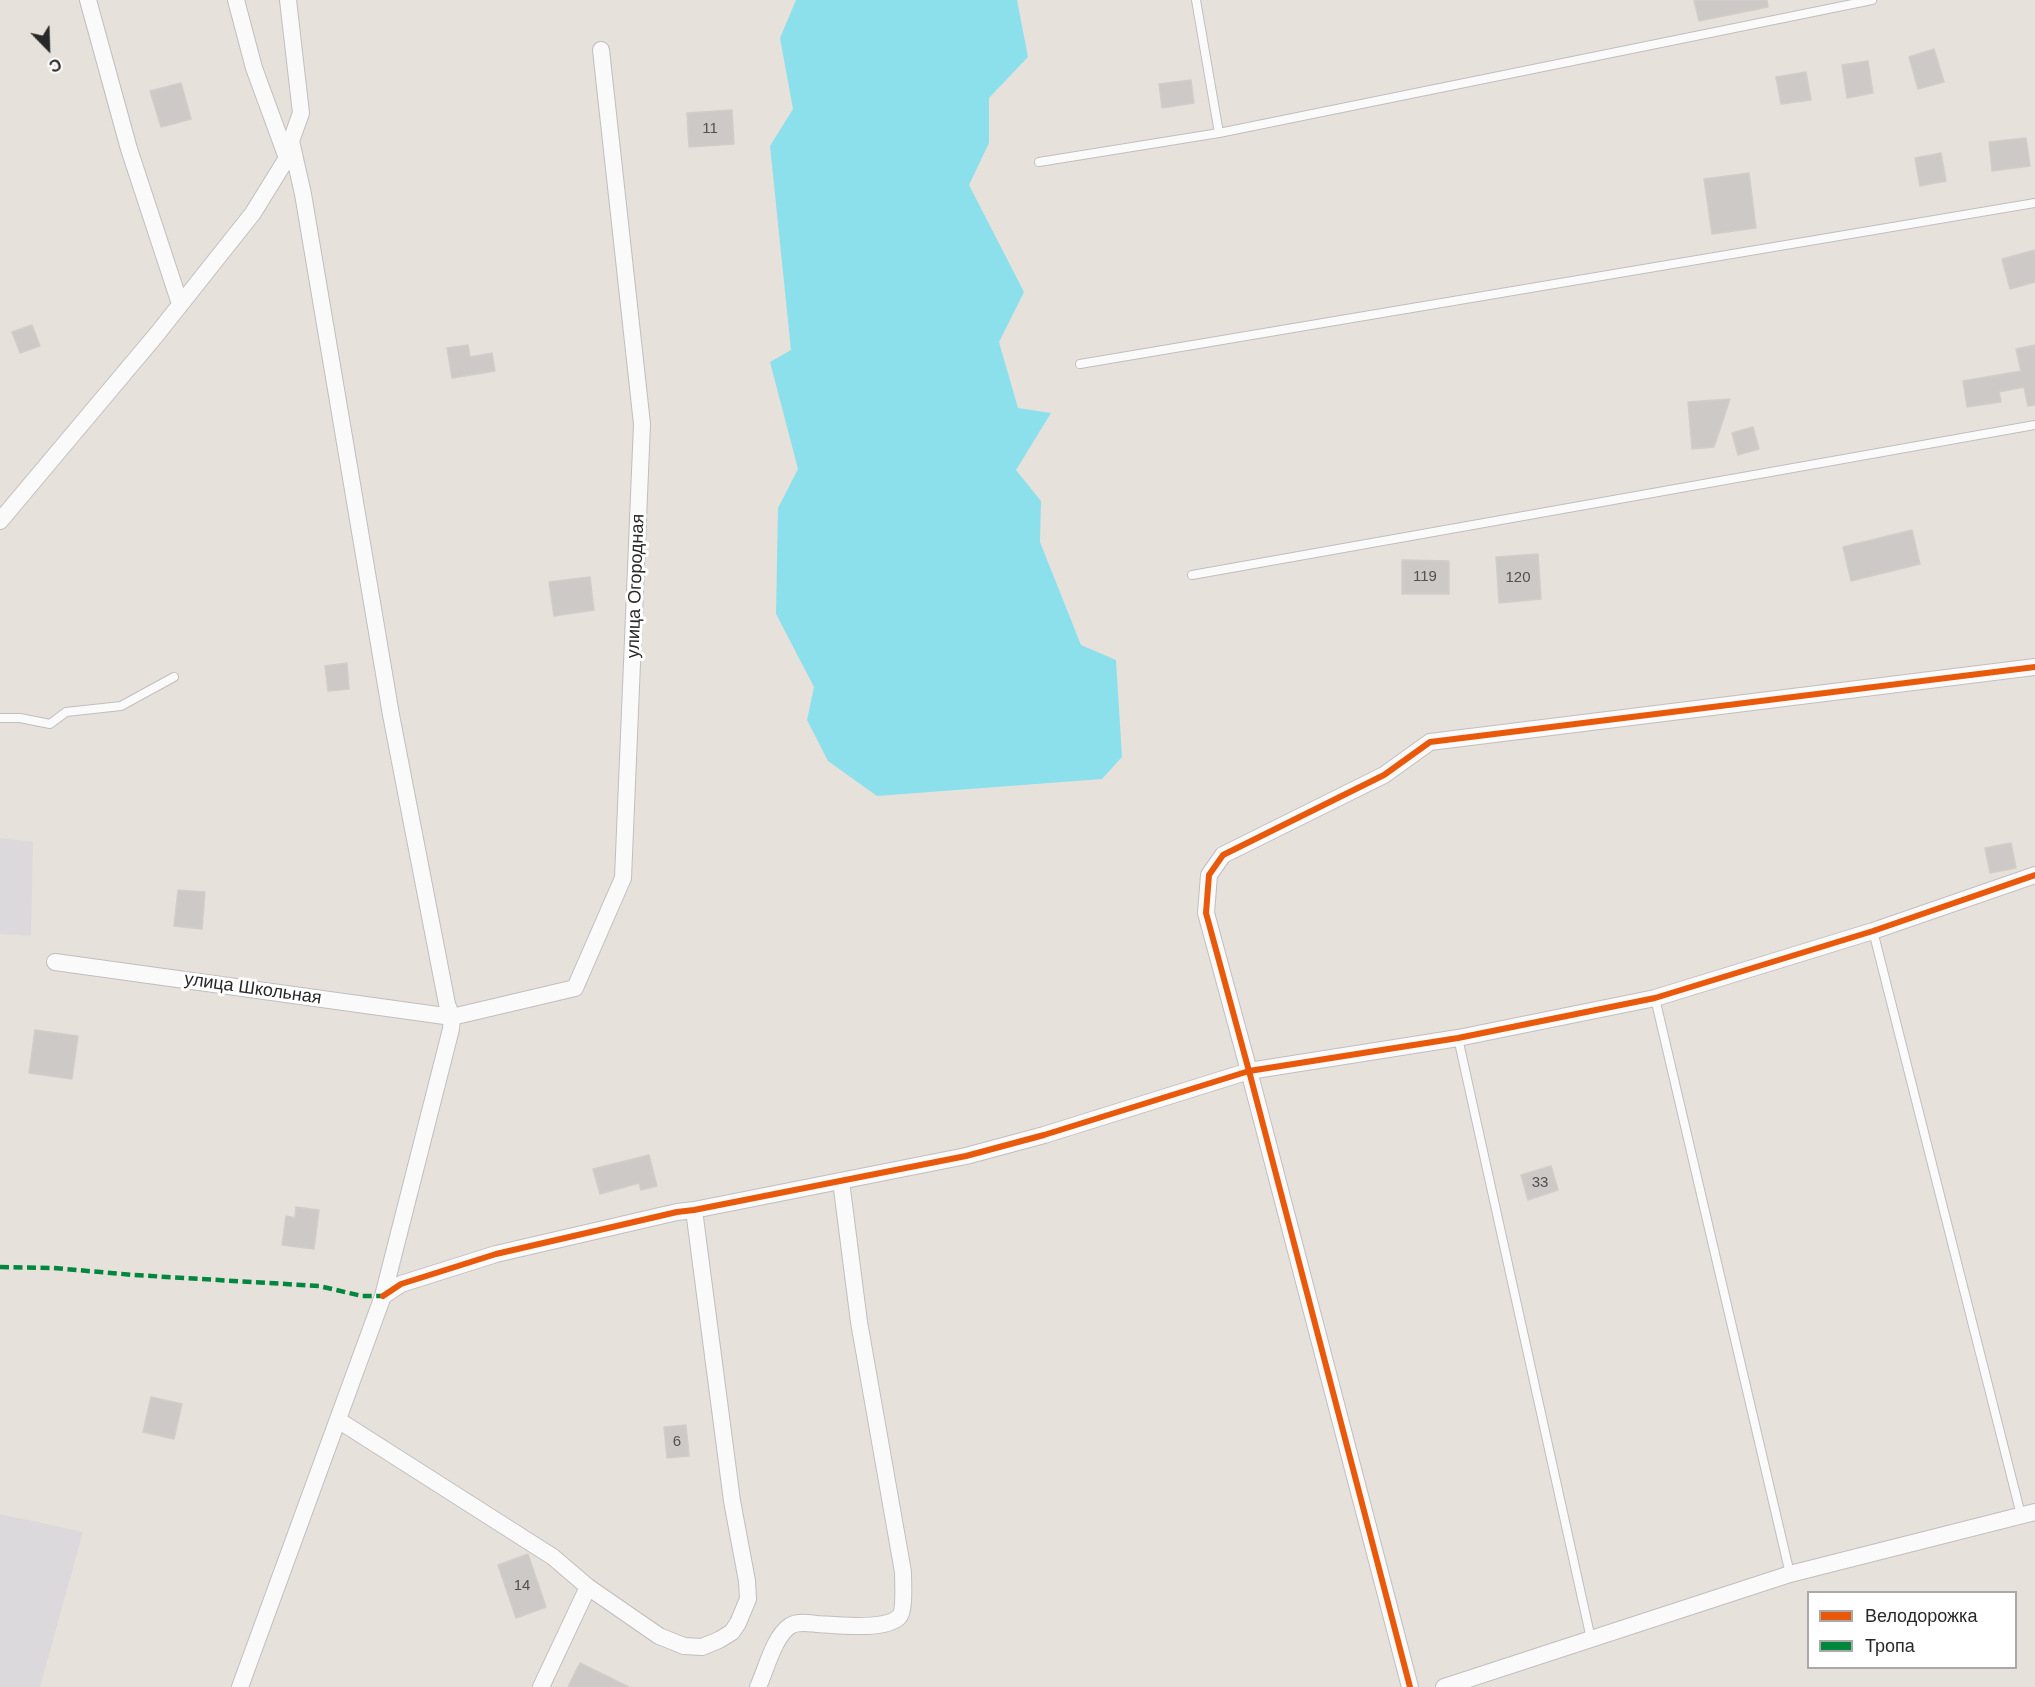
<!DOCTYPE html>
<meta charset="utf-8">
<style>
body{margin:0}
#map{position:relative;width:2035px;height:1687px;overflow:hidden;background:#e7e1dc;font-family:Helvetica,sans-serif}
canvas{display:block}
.legend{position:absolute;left:1807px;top:1591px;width:210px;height:78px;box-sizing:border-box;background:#fff;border:2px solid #a9a9a9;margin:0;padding:8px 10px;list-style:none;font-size:18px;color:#282828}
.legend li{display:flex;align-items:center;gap:12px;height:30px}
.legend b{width:30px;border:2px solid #a9a9a9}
.north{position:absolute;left:18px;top:18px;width:60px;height:60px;-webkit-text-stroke:4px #fff;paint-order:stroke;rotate:157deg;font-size:16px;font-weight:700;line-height:24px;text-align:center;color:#282828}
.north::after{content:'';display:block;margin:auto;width:21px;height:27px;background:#282828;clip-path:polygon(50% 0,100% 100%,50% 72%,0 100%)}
</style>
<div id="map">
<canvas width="2035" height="1687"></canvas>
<ul class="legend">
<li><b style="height:8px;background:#e8590c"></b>Велодорожка</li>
<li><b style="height:8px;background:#00873e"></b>Тропа</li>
</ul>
<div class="north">С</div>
</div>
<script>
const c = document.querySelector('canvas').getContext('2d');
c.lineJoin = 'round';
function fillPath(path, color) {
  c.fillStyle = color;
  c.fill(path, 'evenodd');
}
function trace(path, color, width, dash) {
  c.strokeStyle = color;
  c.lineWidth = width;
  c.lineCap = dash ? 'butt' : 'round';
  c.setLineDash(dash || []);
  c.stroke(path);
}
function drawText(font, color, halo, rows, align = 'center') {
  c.font = font + ' Helvetica,sans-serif';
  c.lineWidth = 6;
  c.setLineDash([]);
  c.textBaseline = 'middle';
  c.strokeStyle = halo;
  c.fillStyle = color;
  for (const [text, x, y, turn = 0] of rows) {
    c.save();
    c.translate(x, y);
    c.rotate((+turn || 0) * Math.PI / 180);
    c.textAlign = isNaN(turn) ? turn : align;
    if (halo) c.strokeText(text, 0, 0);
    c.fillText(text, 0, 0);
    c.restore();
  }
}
fillPath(new Path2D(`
 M0 838 33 842 31 936 0 934Z
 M0 1514 83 1532 40 1687H0Z`), '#dcd9dc');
fillPath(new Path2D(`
 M796 0H1017L1028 57 989 98V143L969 185 1024 292 999 342 1018 408 1051 413 1016 470 1041 501 1040 542 1081 645 1116 660 1122 757 1102 779 877 796 828 761 807 720 814 687 776 614 778 508 798 469 770 362 791 350 770 146 793 109 780 38Z`), '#8ce0ec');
const building = new Path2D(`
 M1694 0H1767L1768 7 1699 21Z
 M1934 49 1944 82 1918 89 1909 57Z
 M1868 61 1873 93 1847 98 1842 65Z
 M1806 72 1811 100 1781 104 1776 77Z
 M1191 80 1194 103 1162 108 1159 84Z
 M181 83 191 119 161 127 150 91Z
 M732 110 734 144 689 147 687 113Z
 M2026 138 2030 166 1992 171 1989 142Z
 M1941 153 1946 181 1920 186 1915 158Z
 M1749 173 1756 228 1712 234 1704 179Z
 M2035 250V282L2010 289 2002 259Z
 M32 325 40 346 20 353 12 332Z
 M468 345 470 357 492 353 495 371 452 378 447 348Z
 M2035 345V405L2028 406 2024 387 1999 392 2001 402 1967 407 1963 381 2021 371 2016 349Z
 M1730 399 1714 447 1692 449 1688 402Z
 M1753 427 1759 449 1738 455 1732 433Z
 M1912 530 1920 564 1851 581 1843 547Z
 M1538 554 1541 599 1499 603 1496 557Z
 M1402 560 1449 561V594H1402Z
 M590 577 594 610 554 616 549 582Z
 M347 663 349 689 328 691 325 666Z
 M2011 843 2016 868 1990 873 1985 848Z
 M178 890 205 892 202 929 174 926Z
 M35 1030 78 1036 72 1079 29 1073Z
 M649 1155 657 1186 641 1190 639 1183 600 1194 593 1169Z
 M1551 1166 1558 1190 1528 1200 1521 1175Z
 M296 1207 319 1210 314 1249 282 1245 286 1216 295 1218Z
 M151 1397 182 1404 174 1439 143 1432Z
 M686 1425 689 1456 667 1458 664 1427Z
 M528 1554 546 1607 516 1618 498 1565Z
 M580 1663 629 1687H568Z`);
fillPath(building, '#cdc9c6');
trace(building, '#d2cdc8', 1.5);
const service = new Path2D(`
 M1196 0 1219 133
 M1039 162 1219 133 1872 0
 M1080 364 2035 203
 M1192 575 2035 425
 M0 718H20L50 724 66 712 121 706 174 677
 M1873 931 2021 1515
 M1655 998 1790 1574
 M1458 1038 1591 1639`);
const minor = new Path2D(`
 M88 0 129 149 180 304
 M236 0 254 68 287 158
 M0 521 157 334 253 213 287 158 291 141 301 113 288 0
 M55 962 452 1017 575 988 623 878 642 424 601 50
 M383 1296 401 1284 496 1254 677 1212 694 1210 966 1156 1044 1135 1249 1071 1458 1038 1655 998 1873 931 2035 875
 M338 1420 553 1557 588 1587 659 1636 684 1646 702 1647 719 1640 732 1632 738 1623 748 1599 747 1581 732 1501 694 1210
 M240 1687 383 1296 451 1029 452 1017 447 1004 391 715 303 194 291 141
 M541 1687 588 1587
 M758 1687C766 1670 774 1636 790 1626 797 1621 808 1623 817 1624 835 1625 885 1631 899 1617 905 1611 903 1581 903 1572L859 1322 841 1181
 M1410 1687 1249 1071 1206 913 1209 875 1223 855 1384 775 1430 742 2035 667
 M1444 1687 1790 1574 2035 1512`);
trace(service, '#c0bebe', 10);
trace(minor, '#c0bebe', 18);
trace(service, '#fbfafa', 8);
trace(minor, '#fbfafa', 16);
trace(new Path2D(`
 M0 1267 54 1268 134 1275 319 1286 362 1296H383`), '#00873e', 4.5, [9, 4.5]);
trace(new Path2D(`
 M383 1296 401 1284 496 1254 677 1212 694 1210 966 1156 1044 1135 1249 1071 1458 1038 1655 998 1873 931 2035 875
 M1410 1687 1249 1071 1206 913 1209 875 1223 855 1384 775 1430 742 2035 667`), '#e8590c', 6);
drawText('15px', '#525150', null, [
 ["11",710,129],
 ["119",1425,577],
 ["120",1518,578],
 ["33",1540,1183],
 ["6",677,1442],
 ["14",522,1586]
]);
drawText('18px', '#282828', '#fff', [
 ["улица Огородная",636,586,-88],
 ["улица Школьная",253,989,8]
]);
</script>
